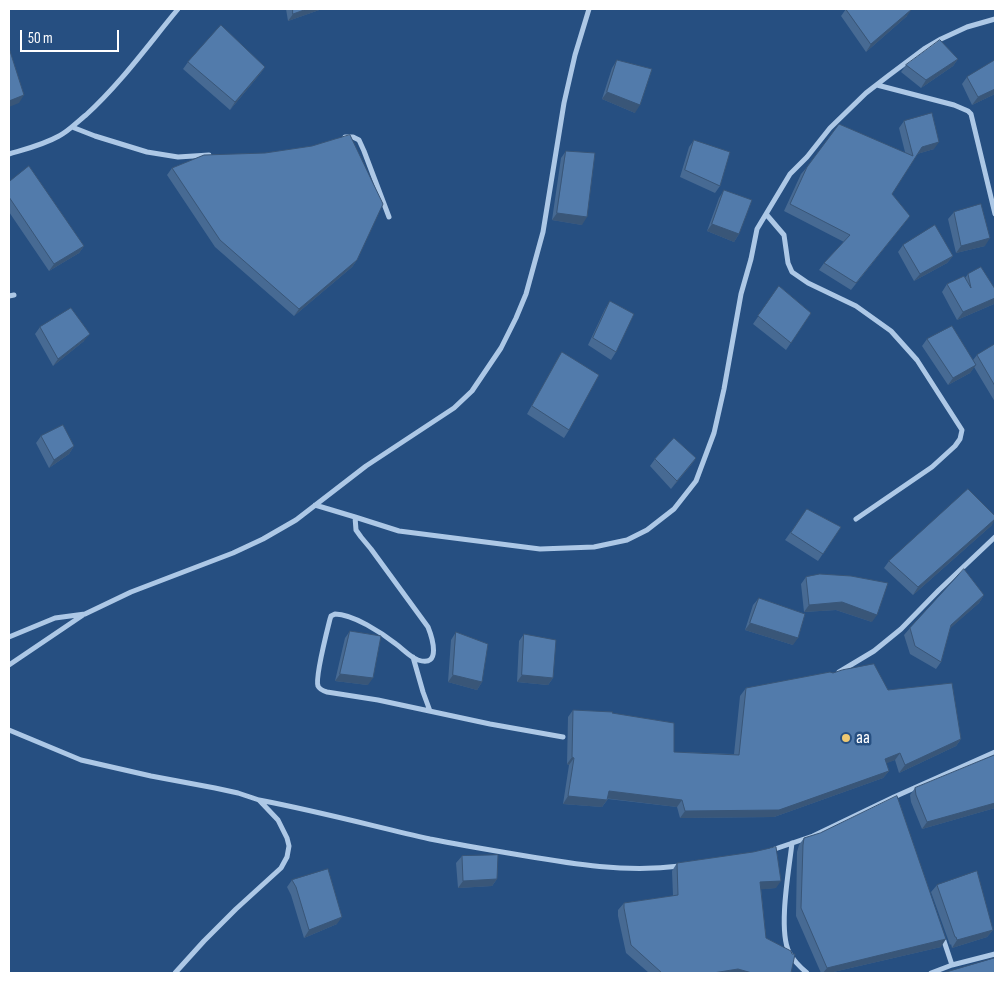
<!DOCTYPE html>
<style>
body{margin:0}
#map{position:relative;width:1004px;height:982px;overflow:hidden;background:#264f81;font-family:"Sofia Sans Condensed",sans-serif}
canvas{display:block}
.frame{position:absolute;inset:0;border:10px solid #fff;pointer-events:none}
.scale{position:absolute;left:20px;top:30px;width:99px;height:22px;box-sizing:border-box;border:2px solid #fff;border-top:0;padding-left:6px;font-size:15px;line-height:18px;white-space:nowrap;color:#fff;-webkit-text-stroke:4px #264f81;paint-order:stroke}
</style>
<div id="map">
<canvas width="1004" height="982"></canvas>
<div class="frame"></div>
<div class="scale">50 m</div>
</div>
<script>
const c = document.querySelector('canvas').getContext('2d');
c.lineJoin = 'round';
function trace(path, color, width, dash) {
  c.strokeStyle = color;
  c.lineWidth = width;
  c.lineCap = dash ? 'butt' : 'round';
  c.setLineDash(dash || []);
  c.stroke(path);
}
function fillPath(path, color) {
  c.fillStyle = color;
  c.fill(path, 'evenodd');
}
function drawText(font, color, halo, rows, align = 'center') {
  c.font = font + ' "Sofia Sans Condensed",sans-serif';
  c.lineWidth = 5;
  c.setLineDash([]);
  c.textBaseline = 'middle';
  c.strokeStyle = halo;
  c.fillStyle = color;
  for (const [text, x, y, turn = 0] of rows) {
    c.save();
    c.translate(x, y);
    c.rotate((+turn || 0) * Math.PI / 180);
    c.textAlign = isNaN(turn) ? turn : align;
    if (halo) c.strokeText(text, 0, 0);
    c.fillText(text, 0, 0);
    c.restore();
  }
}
trace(new Path2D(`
 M877 85 954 105 968 111 971 114 995 214
 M72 127 95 136 147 152 178 157 209 155
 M345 137H353L359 140 364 151 389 217
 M9 154C26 149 43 145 59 136 69 131 77 122 86 115 121 83 148 45 178 9
 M766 214 784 235 788 263 792 272 808 283 856 306 891 331 917 360 962 430 960 439 955 446 932 467 856 519
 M9 296 14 295
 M315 505 355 517 356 530 361 537 371 549 428 627C432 637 442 668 418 660 410 657 403 649 396 644 382 633 353 614 335 614L331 616 330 619C327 631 315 678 318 686 320 690 323 691 327 692L378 700 490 724 563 737
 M355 517 399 531 540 549 594 547 627 540 647 530 674 509 696 481 714 433 724 389 741 294 751 259 757 229 790 174 807 157 830 128 866 93 888 76 924 49 941 39 967 27 995 19
 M9 637 55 618 85 614 131 592 233 553 263 539 296 520 366 466 454 408 472 391 501 348 516 318 526 294 543 232 564 103 575 55 589 9
 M413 657 423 692 430 711
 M9 665 83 615
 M839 672 874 651 901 629 939 590 995 537
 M9 730 81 760 151 776 215 788 238 793 259 800 278 820 287 838 289 846 287 857 281 868 236 909 204 941 175 973
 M259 800C317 811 373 826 430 839 460 845 490 850 520 855 573 864 626 873 680 866
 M792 843C789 870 778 929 789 952 793 960 800 967 807 973
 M772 850 813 836 894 797 995 752
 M943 938 952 965
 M931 973 952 965 995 954`), '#adc8e6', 5);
fillPath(new Path2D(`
 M286 9H322L288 21Z
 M846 9 907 16 866 52 841 16Z
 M958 59 953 66 921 88 901 72 906 65Z
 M617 60 635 113 602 99 612 68Z
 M995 60V94L972 105 962 84 967 77Z
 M188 62 265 67 260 74 230 110 183 69Z
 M904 121 934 149 917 154 892 194 910 216 851 290 819 270 824 263 844 242 784 211 801 174 807 167 905 152 899 128Z
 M694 140 720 186 715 193 680 177 689 147Z
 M566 151 582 225 552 220 561 158Z
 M172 168 357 260 352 267 294 316 215 247 167 175Z
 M9 182 84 246 79 253 49 271 9 212Z
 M724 190 739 234 734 242 707 231 719 198Z
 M954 212 985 246 956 253 948 219Z
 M903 245 953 256 947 263 914 281 898 252Z
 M968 274 994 304 957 320 942 292 947 284 965 278Z
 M779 286 811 313 786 350 753 324Z
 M610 301 616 352 611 360 588 345 605 309Z
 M40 327 84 341 53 366 35 334Z
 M927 339 973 360 977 355 995 344V402L974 367 970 373 948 385 922 346Z
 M562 352 569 430 564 438 527 414 557 360Z
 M41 436 74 446 69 454 49 468 36 443Z
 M696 458 691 465 671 489 650 466 655 459Z
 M807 509 841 527 818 561 785 540Z
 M992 525 913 595 884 568 889 561Z
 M806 577 872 622 836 610 804 612 801 584Z
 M984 595 979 603 950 628 941 662 936 669 910 654 904 635 910 628Z
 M759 598 793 645 745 630 753 605Z
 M350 631 368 685 335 681 345 638Z
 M456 632 482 682 477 690 448 682 451 640Z
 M524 634 553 678 548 685 517 682 519 641Z
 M746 688 888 690 961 739 956 746 899 773 895 760 886 763 889 771 883 778 774 817 680 818 677 807 608 799 602 807 563 804 569 765 567 764 568 717 573 710 612 713 674 752 734 754 740 696Z
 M995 755V808L922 829 911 802 910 795 915 788Z
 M804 838 941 947 829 973H821L796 916 797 852 799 845Z
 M462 856 497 879 492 886 458 888 456 863Z
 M677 863 776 888 761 889 766 938 791 973H649L626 953 618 916V910L624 903 673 896 672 871Z
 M292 880 337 924 304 938 291 895 287 887Z
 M937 885 993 930 987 937 952 948 951 944 950 945 931 892Z`), '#476a93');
fillPath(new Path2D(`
 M307 9H322L288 21 293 14Z
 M912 9 907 16 866 52 871 44Z
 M958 59 953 66 921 88 926 80Z
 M265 67 260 74 230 110 235 102Z
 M995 89V94L972 105 978 97Z
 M607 92 640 105 635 113 602 99Z
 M24 95 19 103 9 107V101Z
 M939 142 934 149 917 154 922 147Z
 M557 213 587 217 582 225 552 220Z
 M712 224 739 234 734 242 707 231Z
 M990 238 985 246 956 253 961 246Z
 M84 246 79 253 49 271 54 264Z
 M953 256 947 263 914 281 920 274Z
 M357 260 352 267 294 316 299 309Z
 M995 298 994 304 957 320 963 312Z
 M90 334 84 341 53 366 58 359Z
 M976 365 970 373 948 385 953 378Z
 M74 446 69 454 49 468 54 460Z
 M696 458 691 465 671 489 677 481Z
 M995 519 992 525 913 595 918 587Z
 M984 595 979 603 946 632 951 625Z
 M842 602 877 615 872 622 836 610 804 612 809 605Z
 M750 623 798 638 793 645 745 630Z
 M340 674 373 678 368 685 335 681Z
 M453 675 482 682 477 690 448 682Z
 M522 675 553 678 548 685 517 682Z
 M961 739 956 746 899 773 905 765Z
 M900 753 895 760 879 766 885 759Z
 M572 757 574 758 569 765 567 764Z
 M889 771 883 778 774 817 680 818 685 811Z
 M609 791 682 800 677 807 604 798Z
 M568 796 607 800 602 807 563 804Z
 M995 803V808L922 829 927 822Z
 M497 879 492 886 458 888 463 881Z
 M781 881 776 888 755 890 760 882Z
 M342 917 337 924 304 938 309 930Z
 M993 930 987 937 952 948 957 940Z
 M946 939 941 947 829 973H823L827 968Z
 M738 969 752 973H713Z`), '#395678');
const building = new Path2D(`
 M293 9H307L293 14Z
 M846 9H912L871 44Z
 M221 25 265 67 235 102 188 62Z
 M940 40 958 59 926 80 906 65Z
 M9 48 24 95 9 101Z
 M617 60 652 69 640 105 607 92Z
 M995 60V89L978 97 967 77Z
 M932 113 939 142 922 147 892 194 910 216 856 283 824 263 850 235 790 204 807 167 839 124 913 156 904 121Z
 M350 135 383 204 357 260 299 309 220 240 172 168 204 155 265 153 312 146 335 139Z
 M694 140 730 152 720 186 685 170Z
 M566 151 595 153 587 217 557 213Z
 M29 166 84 246 54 264 9 197V182Z
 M724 190 752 200 739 234 712 224Z
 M981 204 990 238 961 246 954 212Z
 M935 225 953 256 920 274 903 245Z
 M981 267 995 289V298L963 312 947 284 964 276 971 288 968 274Z
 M779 286 811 313 791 343 758 316Z
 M610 301 634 314 616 352 593 338Z
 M71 308 90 334 58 359 40 327Z
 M952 326 976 365 953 378 927 339Z
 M995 344V386L977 355Z
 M562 352 599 375 569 430 532 406Z
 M63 425 74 446 54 460 41 436Z
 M674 438 696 458 677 481 655 459Z
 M968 489 995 516V519L918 587 889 561Z
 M807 509 841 527 823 554 791 533Z
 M964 569 984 595 951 625 941 662 915 646 910 628Z
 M820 574 851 576 888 583 877 615 842 602 809 605 806 577Z
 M759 598 805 614 798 638 750 623Z
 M350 631 381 636 373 678 340 674Z
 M456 632 488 644 482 682 453 675Z
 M524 634 556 640 553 678 522 675Z
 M874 664 888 690 952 683 961 739 905 765 900 753 885 759 889 771 779 810 685 811 682 800 609 791 607 800 568 796 574 758 572 757 573 710 613 712 612 713 674 723V752L739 755 746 688 830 672 833 673 842 670Z
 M995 755V803L927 822 916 795 915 788Z
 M897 796 946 939 827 968 801 908 803 845 804 838 820 833Z
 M776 847 781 881 760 882 766 938 791 951 792 954H795L791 973H752L738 969 713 973H662L631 945 624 908V903L678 895 677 863 753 852Z
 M498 855 497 879 463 881 462 856Z
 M328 869 342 917 309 930 296 887 292 880Z
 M977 871 993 930 957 940 956 937H955L937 885Z
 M995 958V973H943Z`);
fillPath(building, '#527bab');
trace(building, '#395678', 1);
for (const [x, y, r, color] of [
 [846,738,5,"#efc972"]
]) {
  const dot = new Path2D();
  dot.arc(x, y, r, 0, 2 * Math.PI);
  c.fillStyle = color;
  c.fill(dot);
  trace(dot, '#264f81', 2);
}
drawText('18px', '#fff', '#264f81', [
 ["aa",856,738]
], 'left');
</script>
